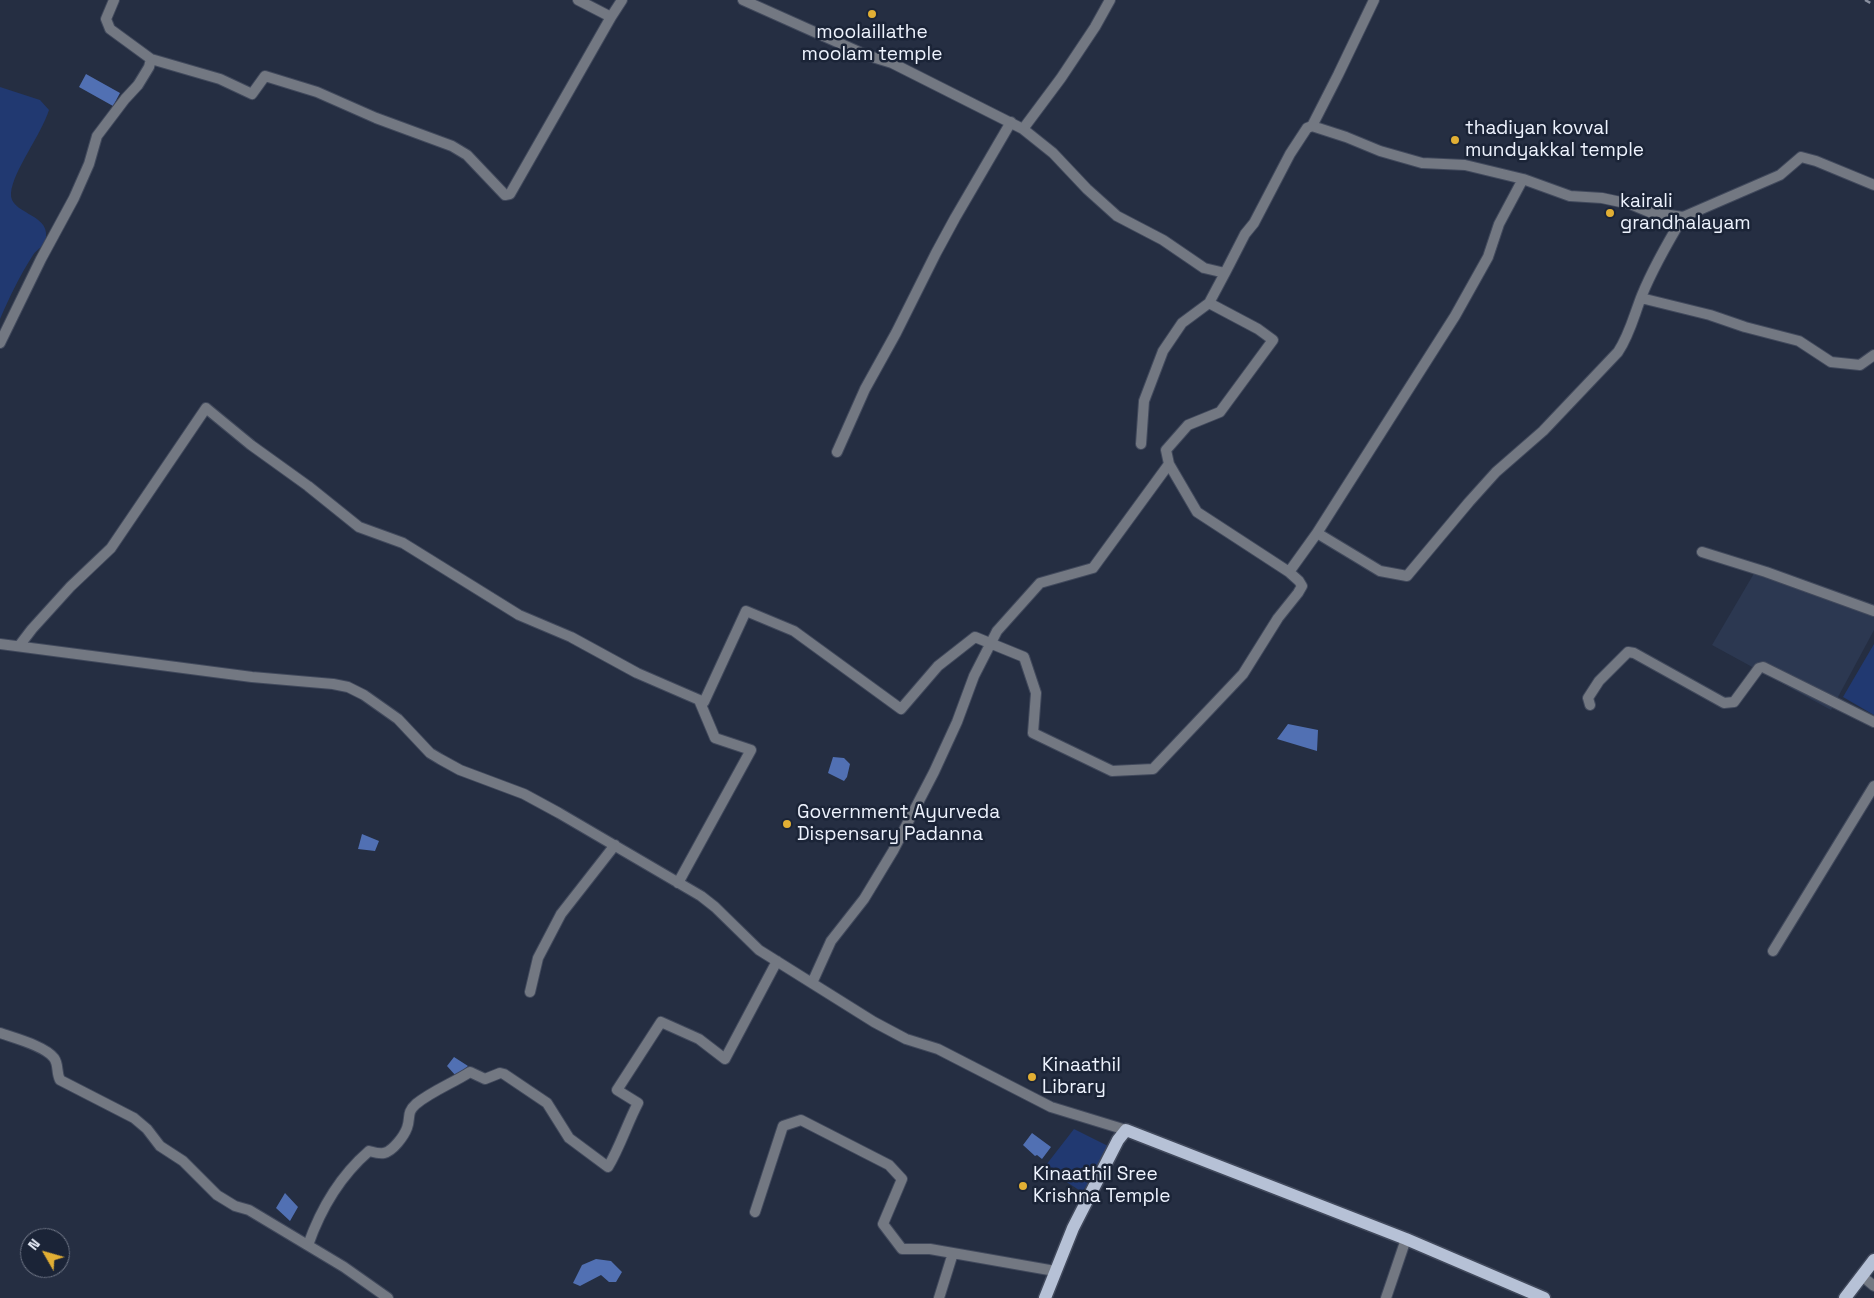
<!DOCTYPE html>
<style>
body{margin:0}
#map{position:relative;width:1874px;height:1298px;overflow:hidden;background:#252e42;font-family:"Space Grotesk",sans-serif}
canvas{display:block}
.north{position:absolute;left:20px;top:1228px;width:50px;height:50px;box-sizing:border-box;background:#1b2437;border:1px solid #6f7686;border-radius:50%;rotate:308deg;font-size:14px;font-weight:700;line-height:20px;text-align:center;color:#edf2fd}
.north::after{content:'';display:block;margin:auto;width:18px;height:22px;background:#e2af34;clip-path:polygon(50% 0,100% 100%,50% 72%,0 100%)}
</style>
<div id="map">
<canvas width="1874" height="1298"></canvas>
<div class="north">N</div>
</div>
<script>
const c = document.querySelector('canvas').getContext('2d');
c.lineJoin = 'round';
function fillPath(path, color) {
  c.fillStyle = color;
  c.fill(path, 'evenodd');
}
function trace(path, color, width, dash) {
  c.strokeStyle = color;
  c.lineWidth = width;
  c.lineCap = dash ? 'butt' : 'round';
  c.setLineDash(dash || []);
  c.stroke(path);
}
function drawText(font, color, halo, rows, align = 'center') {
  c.font = font + ' "Space Grotesk",sans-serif';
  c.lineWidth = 5;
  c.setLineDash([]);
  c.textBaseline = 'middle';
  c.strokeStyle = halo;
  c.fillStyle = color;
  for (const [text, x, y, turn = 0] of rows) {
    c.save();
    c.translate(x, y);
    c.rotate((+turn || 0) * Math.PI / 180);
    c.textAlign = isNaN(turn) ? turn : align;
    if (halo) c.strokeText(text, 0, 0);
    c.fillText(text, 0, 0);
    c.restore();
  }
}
fillPath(new Path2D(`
 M1756 570 1874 615V630L1831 710 1712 645Z`), '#2c3851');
fillPath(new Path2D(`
 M0 87 40 100 49 110C41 135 13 171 11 193 9 214 49 213 46 237 45 246 37 249 33 255 20 275 9 298 0 319Z
 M1874 644V715L1843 697Z
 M1074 1129 1108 1146 1097 1170 1082 1192 1062 1179 1046 1165Z`), '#213971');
fillPath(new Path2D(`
 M86 74 120 93 113 106 79 87Z
 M1288 724 1318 730 1317 751 1277 739Z
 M833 757 844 758 850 764 847 777 844 781 828 773Z
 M362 834 379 841 375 851 358 849Z
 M454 1057 468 1066 456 1076 447 1066Z
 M1032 1133 1051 1147 1042 1159 1037 1155 1035 1156 1023 1145Z
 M285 1193 298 1207 290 1221 276 1208Z
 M596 1259 611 1261 622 1272 616 1282H609L601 1275 580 1286 573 1283 582 1265Z`), '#5170b3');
const minor = new Path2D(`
 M578 0 611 17 622 0
 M743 0 866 55 892 63 1023 129 1053 153 1087 189 1117 216 1163 240 1204 268 1225 273 1245 234 1254 223 1290 154 1307 128 1312 126 1346 137 1380 151 1422 163 1465 165 1523 179 1570 196 1602 198 1630 204 1649 212 1683 217 1780 175 1801 157 1816 161 1874 185
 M151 59 220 79 252 94 265 76 317 92 376 118 452 146 467 155 505 195 510 194 611 17
 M1312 126 1338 75 1374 0
 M1023 129 1061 78 1095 27 1110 0
 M1225 273 1209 303 1258 329 1273 340 1220 412 1188 425 1166 450 1169 464 1197 512 1289 572 1317 533 1380 571 1407 576 1469 502 1496 472 1543 431 1618 352C1630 334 1634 315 1642 295 1653 268 1668 242 1683 217
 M1641 298 1710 315 1745 327 1799 341 1831 362 1860 365 1874 355
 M0 343 41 259 74 198 89 164 97 136 125 99 138 85 149 67 151 59 110 29 106 19 114 0
 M1141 444 1144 401 1163 351 1182 323 1209 303
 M837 452 865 389 896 333 936 253 955 218 1011 122
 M1317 533 1455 316 1488 257 1499 224 1523 179
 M1702 552 1766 572 1874 611
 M0 644 252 677 333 684 348 687 364 695 398 719 430 753 440 759 460 770 524 794 559 813 701 896 715 907 759 950 874 1022 906 1039 938 1049 1051 1107 1126 1130
 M19 646 32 629 71 586 111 548 206 408 251 445 308 486 359 527 403 543 519 615 571 637 637 673 704 702 746 611 794 631 901 709 938 666 975 637 1024 657 1036 693 1033 733 1112 771 1153 769 1243 674 1278 618 1298 593 1302 586 1299 581 1289 572
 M1590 705 1588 698 1599 681 1628 652 1634 653 1724 703 1734 702 1759 668 1763 667 1874 722
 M678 883 751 750 715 738 699 700
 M1773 951 1874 786
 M812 983 831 941 864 899 893 851 934 772 957 722 974 676 997 631 1040 583 1093 568 1169 464
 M530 992 538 958 561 914 615 845
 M0 1033C14 1038 45 1046 54 1058 59 1065 56 1072 60 1080L134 1118 147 1129 160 1146 183 1161 217 1195 235 1206 249 1210 344 1267 388 1298
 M755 1212 783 1126 801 1120 889 1165 902 1179 883 1224 902 1249H930L1055 1271
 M308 1245C321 1208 339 1177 369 1151 373 1152 379 1154 384 1153 393 1151 404 1136 407 1128 411 1117 406 1113 416 1104 432 1091 453 1083 470 1072L485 1079 500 1073 504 1074 547 1103 569 1138 608 1167C620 1147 627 1124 638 1103L617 1090 661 1022 699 1039 725 1059 777 961
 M1862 1276 1874 1286
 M939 1298 953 1253
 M1386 1298 1406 1239`);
const major = new Path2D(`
 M1045 1298 1073 1228 1118 1140 1126 1130 1406 1239 1544 1298
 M1845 1298 1874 1260`);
trace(minor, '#41495c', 12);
trace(major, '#41495c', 15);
trace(minor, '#737882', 10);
trace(major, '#b6c1d6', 12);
trace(new Path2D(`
 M1865 0 1874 5`), '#888f9f', 2.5, [6, 6]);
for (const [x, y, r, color] of [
 [872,14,5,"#e2af34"],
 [1455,140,5,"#e2af34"],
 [1610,213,5,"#e2af34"],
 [787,824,5,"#e2af34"],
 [1032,1077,5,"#e2af34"],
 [1023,1186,5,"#e2af34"]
]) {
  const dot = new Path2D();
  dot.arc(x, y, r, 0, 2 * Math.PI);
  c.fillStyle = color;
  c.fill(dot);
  trace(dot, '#1b2437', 2);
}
drawText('19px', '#edf2fd', '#1b2437', [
 ["moolaillathe",872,33,"center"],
 ["moolam temple",872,55,"center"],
 ["thadiyan kovval",1465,129],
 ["mundyakkal temple",1465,151],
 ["kairali",1620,202],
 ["grandhalayam",1620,224],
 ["Government Ayurveda",797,813],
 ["Dispensary Padanna",797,835],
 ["Kinaathil",1042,1066],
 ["Library",1042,1088],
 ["Kinaathil Sree",1033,1175],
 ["Krishna Temple",1033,1197]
], 'left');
</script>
